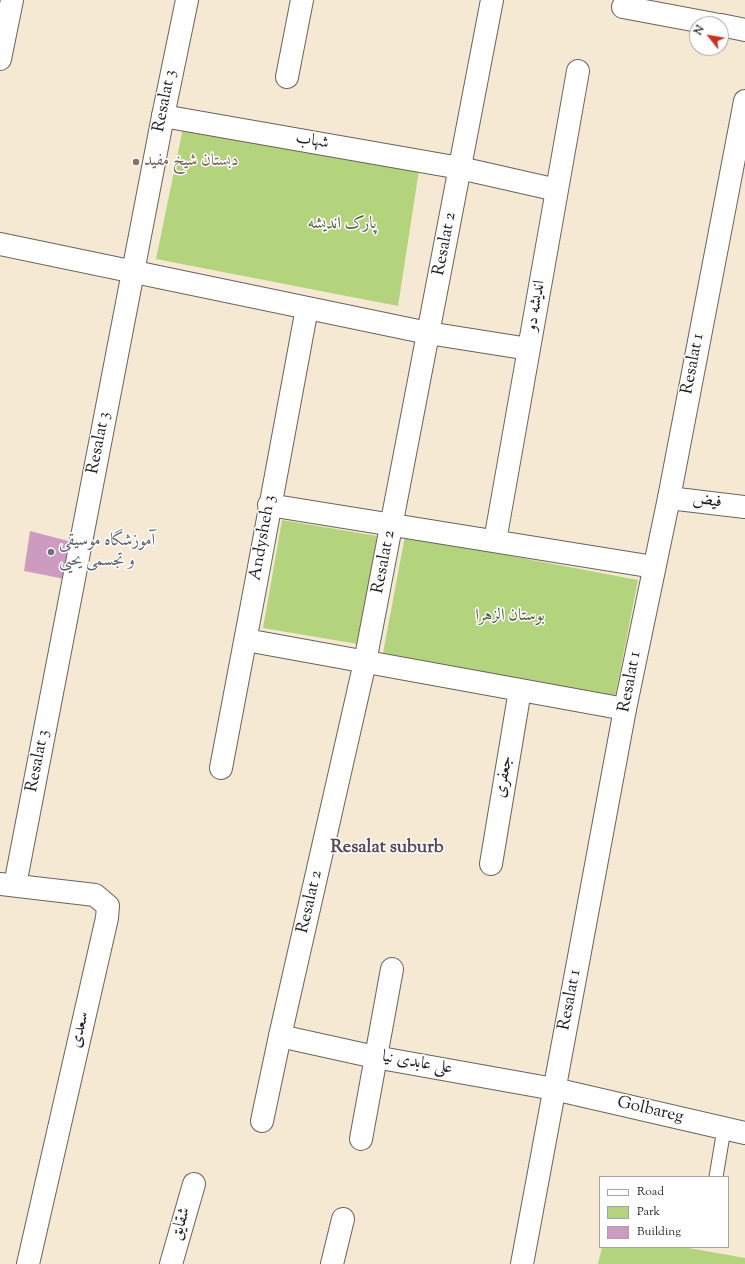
<!DOCTYPE html>
<meta charset="utf-8">
<style>
body{margin:0}
#map{position:relative;width:745px;height:1264px;overflow:hidden;background:#f5e9d3;font-family:"Sorts Mill Goudy",serif}
canvas{display:block}
.legend{position:absolute;left:599px;top:1176px;width:130px;height:72px;box-sizing:border-box;background:#fff;border:1px solid #a4a4a4;margin:0;padding:5px 7px;list-style:none;font-size:12px;color:#1c1c1c}
.legend li{display:flex;align-items:center;gap:8px;height:20px}
.legend b{width:20px;border:1px solid #a4a4a4}
.north{position:absolute;left:689px;top:16px;width:40px;height:40px;box-sizing:border-box;background:#fff;border:1px solid #a4a4a4;border-radius:50%;rotate:301deg;font-size:11px;font-weight:700;line-height:16px;text-align:center;color:#1c1c1c}
.north::after{content:'';display:block;margin:auto;width:14px;height:18px;background:#c8321e;clip-path:polygon(50% 0,100% 100%,50% 72%,0 100%)}
</style>
<div id="map">
<canvas width="745" height="1264"></canvas>
<ul class="legend">
<li><b style="height:5px;background:#fff"></b>Road</li>
<li><b style="height:11px;background:#b3d47c"></b>Park</li>
<li><b style="height:11px;background:#cd9bc0"></b>Building</li>
</ul>
<div class="north">N</div>
</div>
<script>
const c = document.querySelector('canvas').getContext('2d');
c.lineJoin = 'round';
function fillPath(path, color) {
  c.fillStyle = color;
  c.fill(path, 'evenodd');
}
function trace(path, color, width, dash) {
  c.strokeStyle = color;
  c.lineWidth = width;
  c.lineCap = dash ? 'butt' : 'round';
  c.setLineDash(dash || []);
  c.stroke(path);
}
function drawText(font, color, halo, rows, align = 'center') {
  c.font = font + ' "Sorts Mill Goudy",Amiri,serif';
  c.lineWidth = 3;
  c.setLineDash([]);
  c.textBaseline = 'middle';
  c.strokeStyle = halo;
  c.fillStyle = color;
  for (const [text, x, y, turn = 0] of rows) {
    c.save();
    c.translate(x, y);
    c.rotate((+turn || 0) * Math.PI / 180);
    c.textAlign = isNaN(turn) ? turn : align;
    if (halo) c.strokeText(text, 0, 0);
    c.fillText(text, 0, 0);
    c.restore();
  }
}
fillPath(new Path2D(`
 M183 128 419 170 398 306 156 259Z
 M282 520 377 536 358 644 263 628Z
 M405 536 638 580 615 697 383 653Z
 M602 1247H683L745 1258V1264H598Z`), '#b3d47c');
fillPath(new Path2D(`
 M30 531 76 543 70 580 24 571Z`), '#cd9bc0');
const lane = new Path2D(`
 M716 1177 724 1129`);
const street = new Path2D(`
 M623 7 714 24
 M721 25 745 30
 M287 77 302 0
 M163 116 460 168 557 190
 M0 244 428 333 529 349
 M669 498 745 507
 M269 505 654 567
 M495 541 578 71
 M246 640 625 709
 M221 768C251 615 278 461 307 308
 M491 864 520 690
 M0 884 95 895 108 906 107 918 28 1264
 M280 1036 375 1057 554 1089 745 1133
 M361 1139 392 969
 M171 1264 194 1184
 M332 1264 343 1219`);
const secondary = new Path2D(`
 M0 59 12 0
 M15 885 163 116 187 0
 M262 1121 280 1036 365 662 492 0
 M522 1264 625 709 669 498 745 101`);
trace(lane, '#68645c', 15);
trace(street, '#68645c', 24);
trace(secondary, '#68645c', 24);
trace(lane, '#fff', 13);
trace(street, '#fff', 22);
trace(secondary, '#fff', 22);
for (const [x, y, r, color] of [
 [136,162,4,"#8d6e63"],
 [51,552,4,"#6b7280"]
]) {
  const dot = new Path2D();
  dot.arc(x, y, r, 0, 2 * Math.PI);
  c.fillStyle = color;
  c.fill(dot);
  trace(dot, '#fff', 1.5);
}
drawText('17px', '#1c1c1c', '#fff', [
 ["Resalat 3",166,101,-79],
 ["شهاب",312,142,10],
 ["Resalat 2",446,244,-79],
 ["اندیشه دو",537,306,-80],
 ["Resalat 1",694,364,-79],
 ["Resalat 3",100,443,-79],
 ["فیض",707,502,7],
 ["Andysheh 3",264,538,-80],
 ["Resalat 2",385,562,-79],
 ["Resalat 1",631,682,-79],
 ["Resalat 3",39,761,-79],
 ["جعفری",505,777,-80],
 ["Resalat 2",311,902,-77],
 ["Resalat 1",571,1000,-79],
 ["سعدی",81,1030,-77],
 ["علی عابدی نیا",417,1064,10],
 ["Golbareg",650,1111,13],
 ["شقایق",182,1224,-74]
]);
drawText('17px', '#785e54', '#fff', [
 ["دبستان شیخ مفید",144,162]
], 'left');
drawText('17px', '#515c3e', '#fff', [
 ["پارک اندیشه",342,225],
 ["بوستان الزهرا",510,617]
]);
drawText('17px', '#5b616d', '#fff', [
 ["آموزشگاه موسیقی",59,542],
 ["و تجسمی یحیی",59,562]
], 'left');
drawText('bold 18px', '#5a4855', '#fff', [
 ["Resalat suburb",387,849]
]);
</script>
